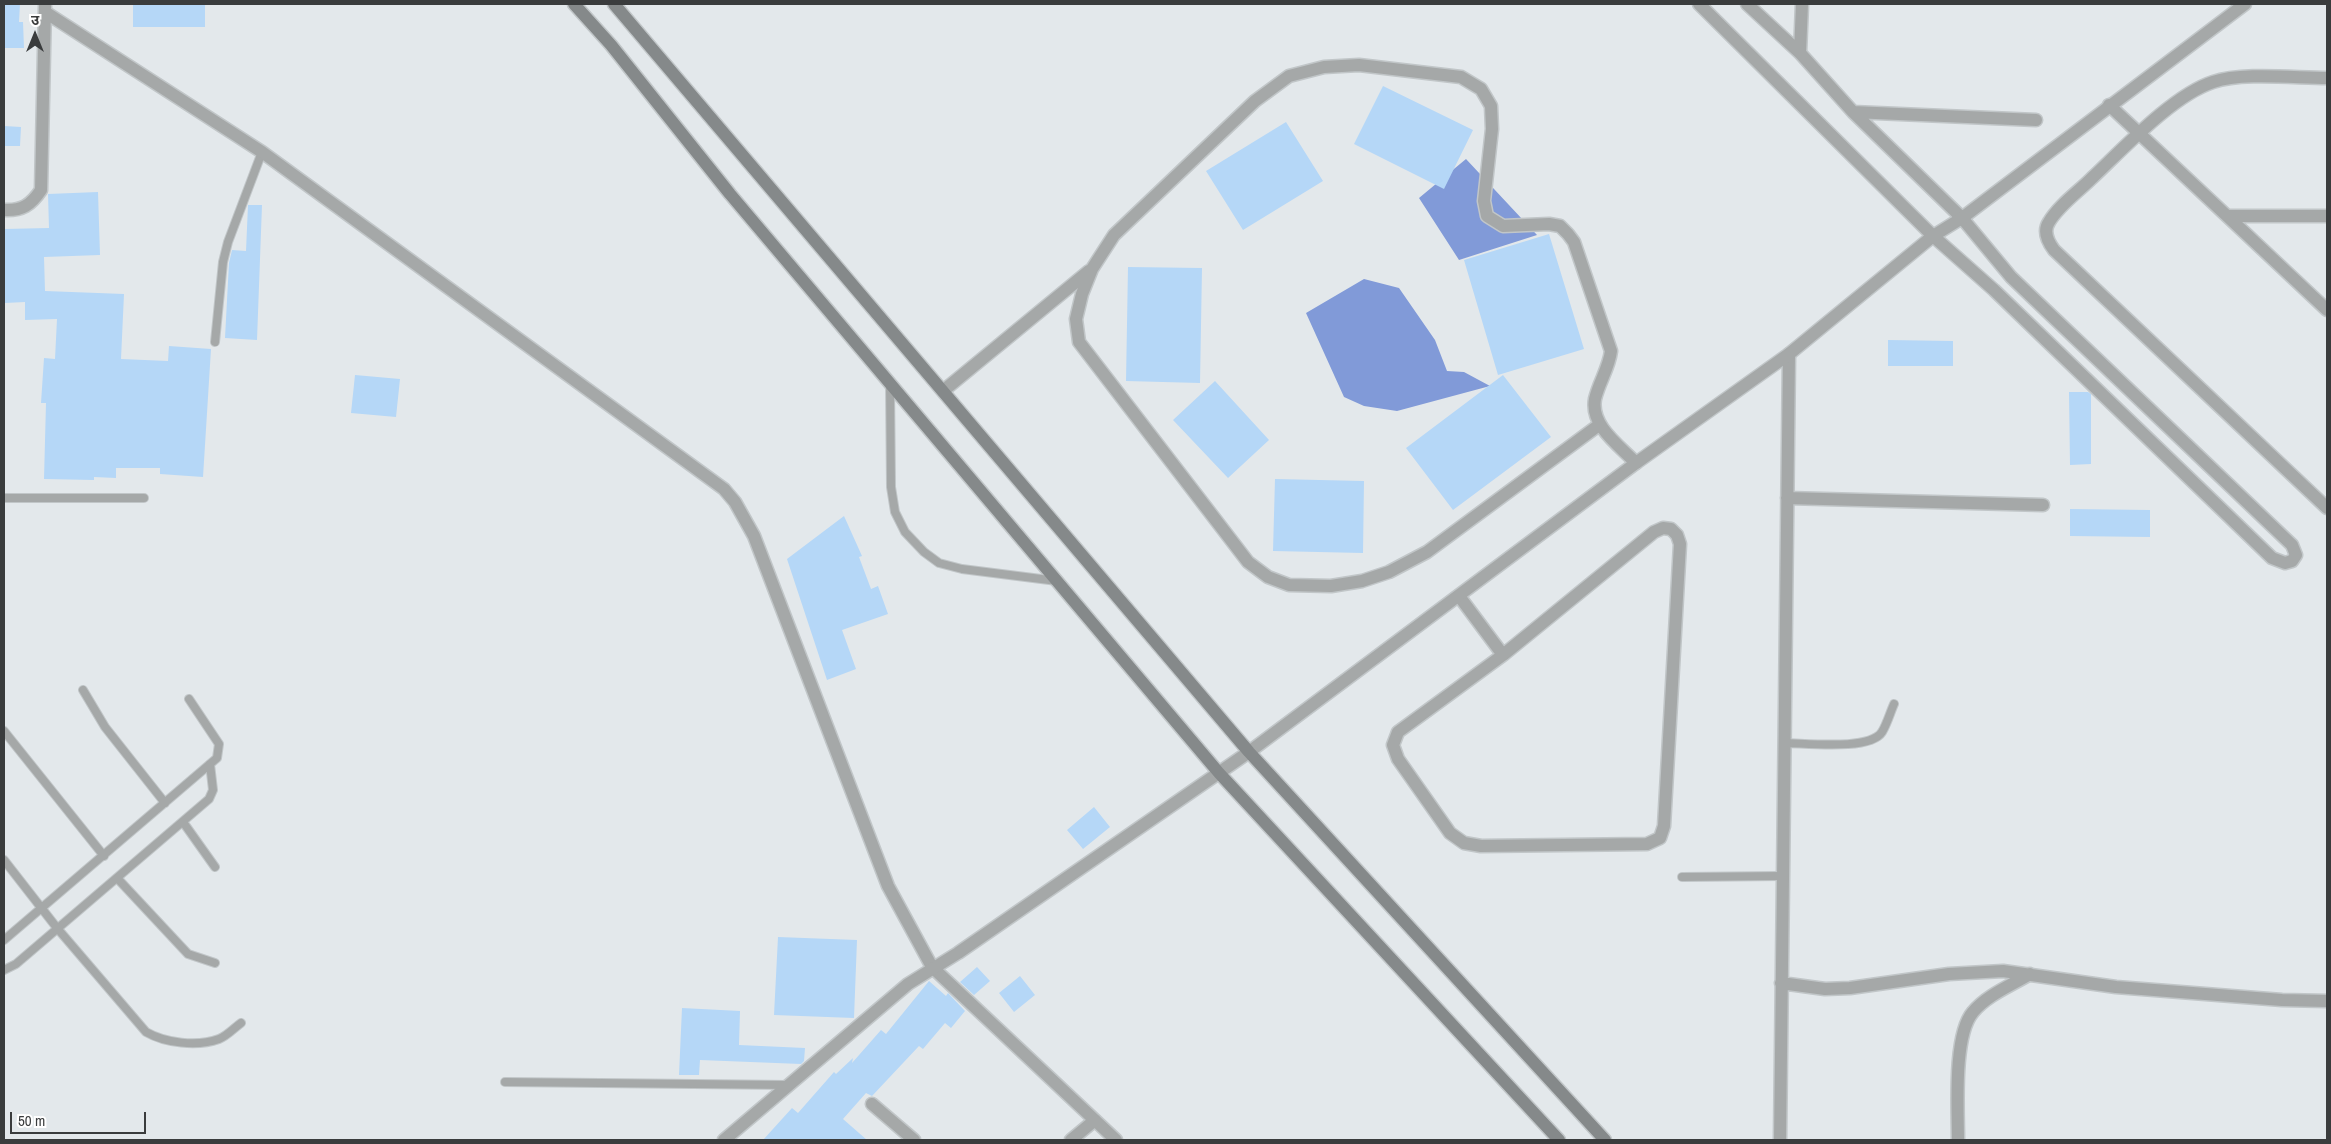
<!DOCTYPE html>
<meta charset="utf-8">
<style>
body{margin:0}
#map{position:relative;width:2331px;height:1144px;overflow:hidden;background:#e3e8eb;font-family:"Archivo Narrow","Noto Sans Devanagari",sans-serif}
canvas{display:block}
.frame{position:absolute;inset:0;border:5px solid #3a3c3d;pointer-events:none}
.north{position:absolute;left:10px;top:10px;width:50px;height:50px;-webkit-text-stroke:4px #fff;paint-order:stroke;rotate:0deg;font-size:14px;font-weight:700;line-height:20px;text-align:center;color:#3a3c3d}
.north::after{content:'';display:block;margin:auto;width:18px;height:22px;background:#3a3c3d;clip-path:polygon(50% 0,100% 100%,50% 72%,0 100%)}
.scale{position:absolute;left:10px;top:1112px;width:136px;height:22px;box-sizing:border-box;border:2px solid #3a3c3d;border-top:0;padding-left:6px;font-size:15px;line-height:18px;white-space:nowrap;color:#3a3c3d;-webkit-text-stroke:4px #fff;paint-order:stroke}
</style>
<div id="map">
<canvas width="2331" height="1144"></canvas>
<div class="frame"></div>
<div class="north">उ</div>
<div class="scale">50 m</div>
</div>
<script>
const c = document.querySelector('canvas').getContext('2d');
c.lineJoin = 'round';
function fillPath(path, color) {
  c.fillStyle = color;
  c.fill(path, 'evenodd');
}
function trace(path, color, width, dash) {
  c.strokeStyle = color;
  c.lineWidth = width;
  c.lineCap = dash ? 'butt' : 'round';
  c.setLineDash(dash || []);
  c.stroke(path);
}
fillPath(new Path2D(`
 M1466 159 1537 235 1459 260 1419 198Z
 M1364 279 1399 288 1435 340 1447 371 1464 372 1490 386 1397 411 1364 406 1344 397 1306 313Z`), '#819ad8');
fillPath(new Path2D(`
 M4 4H20L19 22H23L24 48H4Z
 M133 4H205V27H133Z
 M1383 86 1473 130 1444 189 1354 144Z
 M1286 122 1323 181 1243 230 1206 171Z
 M4 126 21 127 20 146H4Z
 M98 192 100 255 44 257 45 291 124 294 121 359 168 361 169 346 211 349 203 477 160 474V468H116V478L94 477V480L44 479 46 403H41L44 358 55 359 57 319 25 320V302L5 303 4 229 49 228 48 194Z
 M248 205H262L257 340 225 338 229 263 232 250 246 251Z
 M1549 234 1584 349 1498 375 1464 260Z
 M1128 267 1202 268 1200 383 1126 381Z
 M1888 340 1953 341V366H1888Z
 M355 375 400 379 396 417 351 413Z
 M1503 375 1551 437 1453 510 1406 448Z
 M1215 381 1269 440 1228 478 1173 420Z
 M2069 392H2088L2091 394V464L2070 465Z
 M1275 479 1364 481 1363 553 1273 551Z
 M2070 509 2150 510V537L2070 536Z
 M844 516 862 556 859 557 871 589 878 586 888 614 842 630 856 669 827 680 787 559Z
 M1094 807 1110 827 1083 849 1067 830Z
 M778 937 857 940 854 1018 774 1015Z
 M977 967 990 981 974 995 960 982Z
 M1020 976 1035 995 1014 1012 999 993Z
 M929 981 946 996 948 993 965 1011 951 1028 945 1023 923 1049 919 1046 872 1096 866 1093 843 1119 867 1140H763L792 1108 798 1113 834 1072 836 1074 853 1058 852 1063 881 1030 886 1034Z
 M682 1008 740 1011 739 1045 805 1048 804 1061 801 1064 700 1060 699 1075H679Z`), '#b5d7f7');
const service = new Path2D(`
 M215 342 223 262 228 242 262 152
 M890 383 891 487 895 512 905 532 924 552 939 563 962 569 1057 581
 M4 498H144
 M83 690 105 727 165 803
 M4 731 104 856
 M1784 743C1805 743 1870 751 1882 732 1887 724 1890 713 1894 704
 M183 822 215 867
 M4 860 57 928 146 1032C165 1043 197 1047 219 1039 227 1036 234 1028 241 1023
 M1682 877 1782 876
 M117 878 188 954 215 963
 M4 940 217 758 219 744 189 699
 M4 970 16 964 209 799 213 790 210 764
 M505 1082 788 1085`);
const minor = new Path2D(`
 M1699 4 1933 236 1994 290 2272 558 2285 563 2292 561 2296 555 2292 545 2011 277 1962 218 1853 112 1800 53 1747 4
 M45 12 262 152 724 489 735 502 754 536 888 886 932 967 1116 1140
 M1800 53 1802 4
 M2327 78C2295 78 2242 72 2213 82 2173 95 2123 149 2092 178 2078 192 2059 205 2049 222 2043 231 2048 242 2054 250L2327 508
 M2109 105 2327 310
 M1853 112 2036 120
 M4 210C22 211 31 205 41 190L45 6
 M2227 216H2327
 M943 391 1089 271
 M1599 425 1427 552 1389 572 1362 581 1331 586 1289 585 1268 577 1248 562 1079 342 1076 319 1082 294 1092 269 1114 235 1255 101 1289 76 1324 67 1359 65 1461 77 1481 89 1491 106 1492 129 1484 201 1487 216 1503 226 1549 224 1560 226 1568 234 1574 242 1611 351C1609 368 1599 382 1595 399 1590 426 1620 446 1636 463
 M1787 498 2043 505
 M1459 596 1503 655 1654 532 1663 528 1671 529 1677 535 1680 544 1664 826 1660 838 1647 844 1481 846 1464 843 1450 833 1398 759 1393 745 1398 732 1503 655
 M1781 983 1825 989 1850 988 1949 974 2003 971 2116 987 2282 1000 2327 1001
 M872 1104 914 1140
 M1071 1140 1095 1120
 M1780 1140 1789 354
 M1958 1140C1958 1110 1953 1035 1973 1012 1987 995 2012 985 2030 974`);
const tertiary = new Path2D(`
 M724 1140 908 984 958 953 1249 752 1636 463 1789 354 1933 236 1962 218 2245 4`);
const secondary = new Path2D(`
 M574 4 611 45 730 194 1219 773 1559 1140
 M614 4 1249 752 1605 1140`);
trace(service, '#c1c6c8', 10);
trace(minor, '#c1c6c8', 15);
trace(tertiary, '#c1c6c8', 15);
trace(secondary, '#c1c6c8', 15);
trace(service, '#a5a8a8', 8);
trace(minor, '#a5a8a8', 12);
trace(tertiary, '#a5a8a8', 12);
trace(secondary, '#85898a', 12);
</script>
